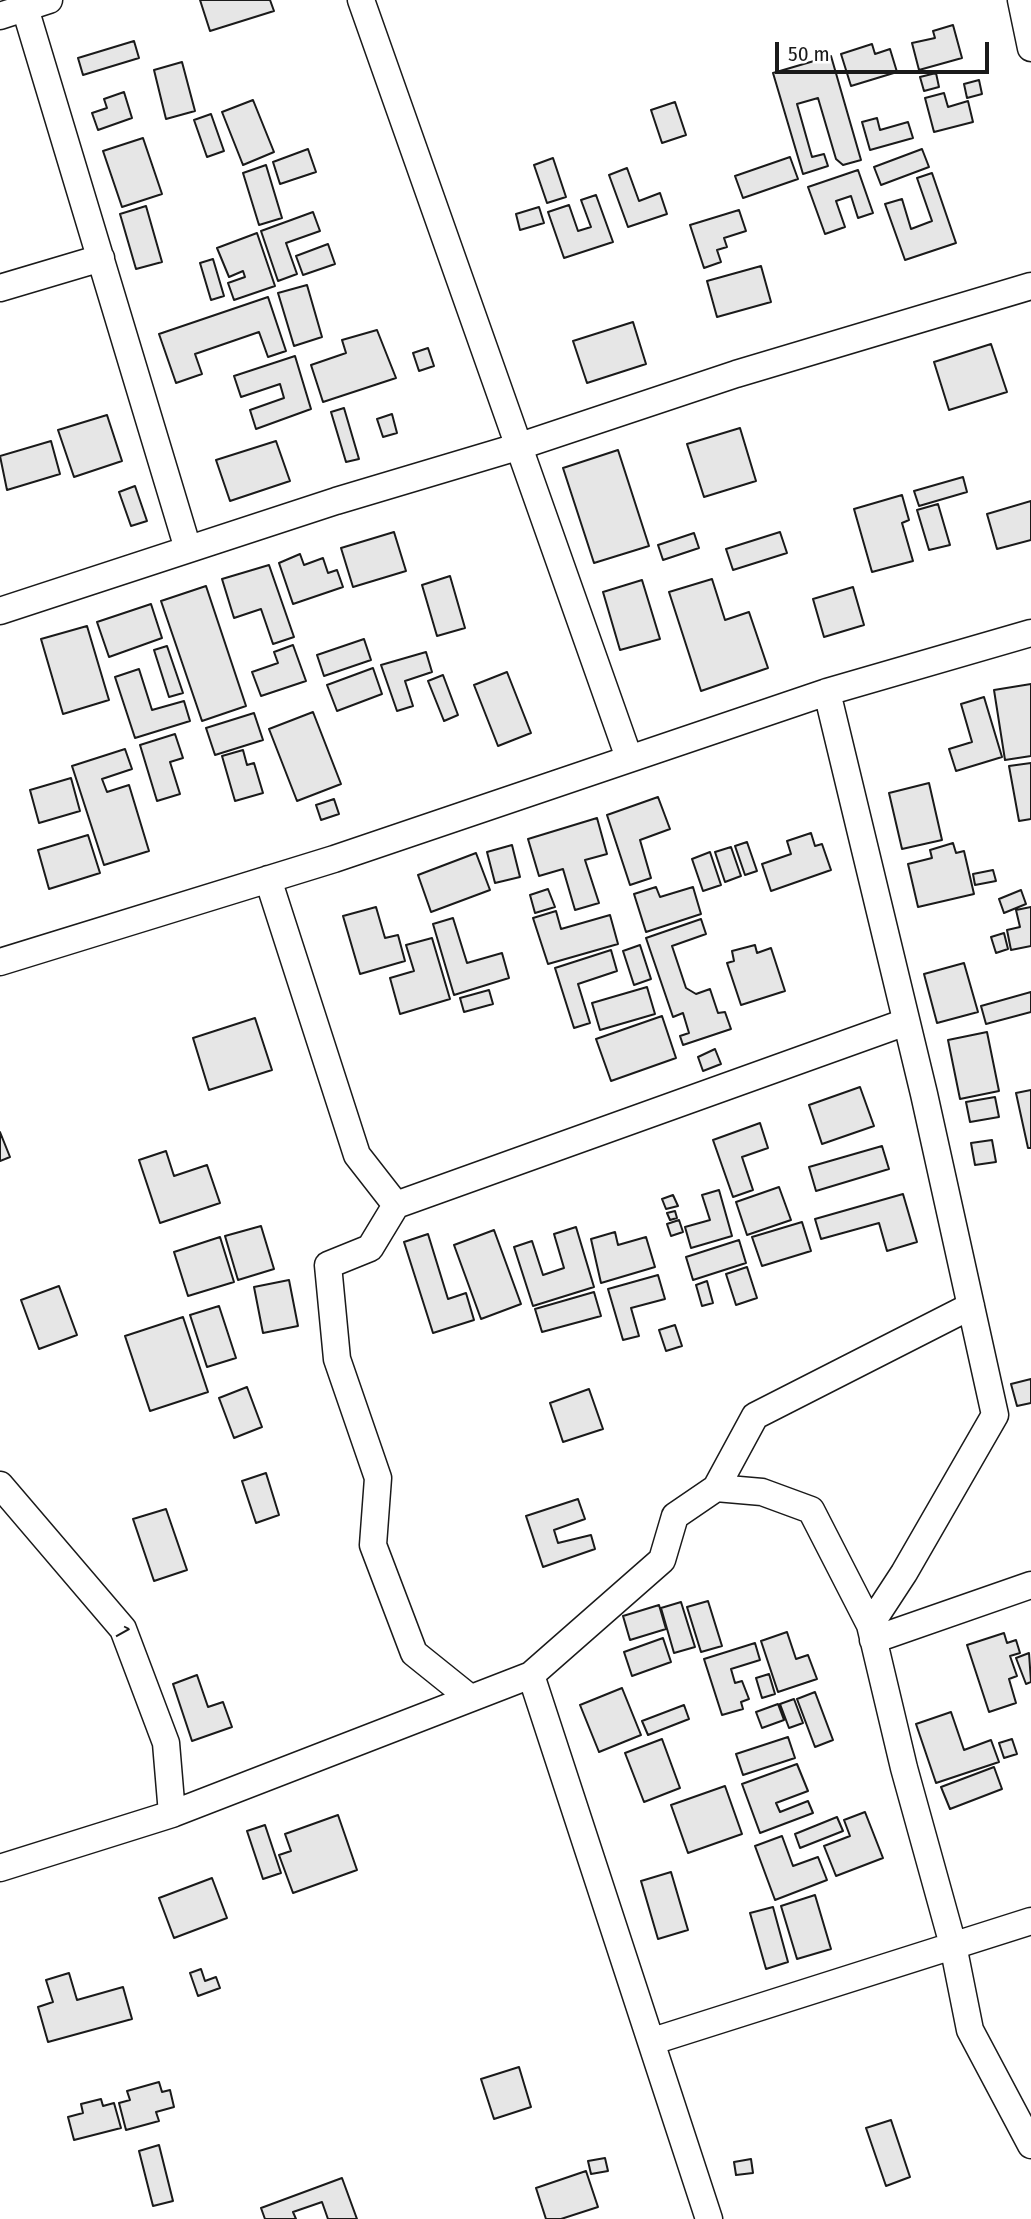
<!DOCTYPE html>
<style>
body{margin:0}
#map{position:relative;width:1031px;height:2219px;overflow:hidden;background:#fff;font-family:"Fira Sans Condensed",sans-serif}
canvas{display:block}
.scale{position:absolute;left:775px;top:42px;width:214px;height:32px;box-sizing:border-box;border:4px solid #1a1a1a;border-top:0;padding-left:9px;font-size:21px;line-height:24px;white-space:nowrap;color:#1a1a1a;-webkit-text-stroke:5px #fff;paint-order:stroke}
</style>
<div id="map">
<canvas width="1031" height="2219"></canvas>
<div class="scale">50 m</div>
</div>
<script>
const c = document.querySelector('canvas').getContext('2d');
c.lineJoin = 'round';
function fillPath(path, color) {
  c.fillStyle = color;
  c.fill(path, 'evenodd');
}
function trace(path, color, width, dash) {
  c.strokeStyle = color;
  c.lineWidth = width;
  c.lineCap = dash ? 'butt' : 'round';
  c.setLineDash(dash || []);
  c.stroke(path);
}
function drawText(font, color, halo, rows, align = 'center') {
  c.font = font + ' "Fira Sans Condensed",sans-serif';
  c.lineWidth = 5;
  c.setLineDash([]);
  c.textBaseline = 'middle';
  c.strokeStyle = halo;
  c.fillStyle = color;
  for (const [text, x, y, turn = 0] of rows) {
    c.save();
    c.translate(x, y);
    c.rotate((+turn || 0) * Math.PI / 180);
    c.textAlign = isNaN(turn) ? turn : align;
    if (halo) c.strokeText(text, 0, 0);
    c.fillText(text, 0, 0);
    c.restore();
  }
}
const building = new Path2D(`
 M200 0H270L274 11 210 31Z
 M953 25 962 58 919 70 912 43 935 38 933 31Z
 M134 41 139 58 83 75 78 58Z
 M872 44 875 54 890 49 897 72 851 86 841 54Z
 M831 56 861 160 843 165 836 159 818 98 797 104 812 157 824 154 828 166 803 174 773 73Z
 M182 62 195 111 166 119 154 70Z
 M936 73 939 87 924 91 920 77Z
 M979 80 982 94 967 98 964 84Z
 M124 92 132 118 98 130 92 113 107 108 104 99Z
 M944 93 948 107 968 101 973 122 934 132 925 98Z
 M253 100 274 152 243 165 222 112Z
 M675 102 686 135 662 143 651 110Z
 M211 114 224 151 207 157 194 120Z
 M877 118 880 130 908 122 913 138 870 150 862 122Z
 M143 138 162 194 122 207 103 151Z
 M308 149 316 172 280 184 273 162Z
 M922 149 929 167 881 185 874 167Z
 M790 157 798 179 743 198 735 176Z
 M553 158 566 197 547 203 534 165Z
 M266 165 282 218 259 225 243 173Z
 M627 168 639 201 660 193 667 214 628 227 609 175Z
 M858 170 873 213 858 218 851 196 836 201 845 227 825 234 808 187Z
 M932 173 956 243 905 260 885 204 902 199 911 229 932 221 917 178Z
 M596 195 613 242 564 258 548 212 569 205 578 231 591 227 581 200Z
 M146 206 162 262 136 269 120 214Z
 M539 207 544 223 520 230 516 214Z
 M739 210 746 231 724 238 727 247 717 250 721 262 704 268 690 225Z
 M313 212 320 231 286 243 297 274 278 281 261 231Z
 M257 233 275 286 234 300 228 283 245 277 243 271 229 277 217 248Z
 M328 244 335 264 303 275 296 256Z
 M213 259 224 296 211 300 200 263Z
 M761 266 771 302 717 317 707 281Z
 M307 285 322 337 294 346 278 293Z
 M268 297 286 351 268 357 259 332 195 354 202 374 176 383 159 334Z
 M633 322 646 364 587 383 573 341Z
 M377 330 396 378 323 402 311 365 346 353 342 340Z
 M991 344 1007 392 949 410 934 362Z
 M428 348 434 366 419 371 413 353Z
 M295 356 311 409 256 429 250 410 284 398 280 384 241 397 234 376Z
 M344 408 359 459 346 462 331 412Z
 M392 414 397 433 383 437 377 419Z
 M107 415 122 461 74 477 58 430Z
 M740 428 756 481 704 497 687 444Z
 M51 441 60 474 7 490 0 456Z
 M276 441 290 481 230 501 216 460Z
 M618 450 649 546 594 563 563 468Z
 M963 477 967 492 919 506 914 491Z
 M135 486 147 521 131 526 119 492Z
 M902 495 909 520 902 523 913 561 872 572 854 509Z
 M1031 501V540L997 549 987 514Z
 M938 504 950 545 929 550 917 510Z
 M394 532 406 571 353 587 341 548Z
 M780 532 787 553 733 570 726 549Z
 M694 533 699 548 663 560 658 545Z
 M300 554 304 565 323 558 328 573 337 570 343 587 293 604 279 563Z
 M269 565 294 637 273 644 261 609 234 618 222 579Z
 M450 576 465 628 437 636 422 585Z
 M712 579 725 620 749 612 768 668 701 691 669 592Z
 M642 580 660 639 620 650 603 592Z
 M206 586 246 706 202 721 161 601Z
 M853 587 864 625 824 637 813 599Z
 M151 604 162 638 109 657 97 622Z
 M87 626 109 700 63 714 41 639Z
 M364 639 371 660 324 676 317 655Z
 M293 645 306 681 261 696 252 672 278 663 274 652Z
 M167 646 183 693 169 697 154 650Z
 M426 652 432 672 405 681 413 706 397 711 381 665Z
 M373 668 382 694 337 711 327 685Z
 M139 669 152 710 184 701 190 721 135 738 115 677Z
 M507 672 531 733 498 746 474 685Z
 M443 675 458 715 444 721 428 681Z
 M1031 684V756L1005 760 994 690Z
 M984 697 1002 757 956 771 949 749 972 742 961 704Z
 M313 712 341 784 297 801 269 729Z
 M254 713 263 740 215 755 206 728Z
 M175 734 183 758 170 762 180 794 157 801 140 745Z
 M125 749 132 769 102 779 107 792 129 785 149 851 104 865 72 766Z
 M243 750 247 765 254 763 263 793 235 801 222 756Z
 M1031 763V819L1019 821 1009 766Z
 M71 778 80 811 39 823 30 790Z
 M929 783 942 840 902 849 889 793Z
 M658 797 670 829 640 840 651 878 630 885 607 815Z
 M334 799 339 814 321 820 316 805Z
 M597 818 607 854 585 860 599 903 575 910 563 869 539 876 528 839Z
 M811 833 815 846 822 844 831 870 771 891 762 864 791 854 787 841Z
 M88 835 100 873 49 889 38 850Z
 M747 842 757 871 745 875 735 846Z
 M953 843 956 853 964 851 974 894 918 907 908 864 932 858 930 850Z
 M512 845 520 877 495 883 487 852Z
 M731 847 741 876 725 882 715 852Z
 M710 852 721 885 703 891 692 859Z
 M476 853 490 890 431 912 418 875Z
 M993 870 996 881 975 885 973 874Z
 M656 887 660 897 693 887 701 914 646 932 634 894Z
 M548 889 555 907 535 913 530 895Z
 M1021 890 1026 904 1004 913 999 899Z
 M376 907 385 938 398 935 405 961 360 974 343 916Z
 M1031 907V946L1011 950 1007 930 1020 927 1016 910Z
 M556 911 561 929 610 915 618 944 548 964 533 918Z
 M453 918 467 963 502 953 509 978 454 995 433 924Z
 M701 919 706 934 672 946 686 988 696 994 710 989 718 1013 725 1012 731 1029 683 1045 680 1036 689 1033 683 1013 673 1017 646 938Z
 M1004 933 1008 949 996 953 991 937Z
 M432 938 450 999 400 1014 390 978 414 971 406 945Z
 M640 945 651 979 634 985 623 951Z
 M755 945 757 953 771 948 785 991 741 1005 727 963 734 961 732 951Z
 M611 950 617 971 578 984 590 1023 574 1028 555 968Z
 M964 963 978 1012 937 1023 924 974Z
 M647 987 655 1014 600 1030 592 1003Z
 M489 990 493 1004 464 1012 460 998Z
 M1031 992V1012L986 1024 981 1006Z
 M662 1016 676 1058 611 1081 596 1039Z
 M255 1018 272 1070 209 1090 193 1038Z
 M987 1032 999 1091 960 1099 948 1040Z
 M715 1049 721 1064 703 1071 698 1057Z
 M860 1087 874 1126 822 1144 809 1105Z
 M1031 1090V1148H1028L1016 1093Z
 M995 1097 999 1117 970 1122 966 1102Z
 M760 1123 768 1148 742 1157 753 1190 733 1197 713 1140Z
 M0 1132 10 1157 0 1161Z
 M992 1140 996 1162 975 1165 971 1143Z
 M882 1146 889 1169 816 1191 809 1167Z
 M166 1151 174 1176 207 1165 220 1203 160 1223 139 1160Z
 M779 1187 791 1220 747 1235 736 1202Z
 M719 1190 732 1236 691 1248 685 1227 710 1220 702 1195Z
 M903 1194 917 1242 887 1251 879 1223 821 1239 815 1219Z
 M673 1195 678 1206 666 1209 662 1199Z
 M675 1211 677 1218 670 1220 667 1213Z
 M679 1220 683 1232 671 1236 667 1224Z
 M802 1222 811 1251 762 1266 752 1237Z
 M261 1226 274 1269 238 1280 225 1236Z
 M576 1227 594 1287 533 1306 514 1247 532 1241 543 1275 564 1268 554 1234Z
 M494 1230 521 1304 481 1319 454 1245Z
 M615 1232 618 1245 646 1237 655 1267 601 1283 591 1239Z
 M428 1234 448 1299 466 1293 474 1320 433 1333 404 1242Z
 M220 1237 234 1282 188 1296 174 1252Z
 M739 1240 746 1263 693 1280 686 1257Z
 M747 1267 757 1298 736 1305 726 1274Z
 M658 1275 665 1299 631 1308 639 1336 623 1340 608 1289Z
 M289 1280 298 1326 263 1333 254 1287Z
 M707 1281 713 1303 702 1306 696 1285Z
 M59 1286 77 1335 39 1349 21 1300Z
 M594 1292 601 1316 542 1332 535 1309Z
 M219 1306 236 1358 207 1367 190 1315Z
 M183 1317 208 1392 150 1411 125 1336Z
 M675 1325 682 1346 666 1351 659 1330Z
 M1031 1379V1403L1017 1406 1011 1384Z
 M247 1387 262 1427 234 1438 219 1398Z
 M589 1389 603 1429 563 1442 550 1403Z
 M266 1473 279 1515 256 1523 242 1481Z
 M578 1499 585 1519 554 1530 558 1543 591 1535 595 1549 543 1567 526 1516Z
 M166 1509 187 1570 154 1581 133 1519Z
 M708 1601 722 1646 701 1652 687 1607Z
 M681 1602 695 1647 674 1653 661 1608Z
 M659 1605 666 1629 630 1640 623 1616Z
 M787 1632 796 1659 808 1655 817 1679 778 1692 761 1641Z
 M1004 1633 1007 1643 1016 1640 1020 1653 1010 1656 1017 1676 1009 1679 1016 1703 989 1712 967 1645Z
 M663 1638 671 1662 632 1676 624 1652Z
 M755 1643 760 1660 731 1669 735 1683 742 1681 749 1699 741 1702 743 1709 722 1715 704 1659Z
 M1029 1653 1031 1682 1026 1684 1016 1658Z
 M769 1674 775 1694 762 1698 756 1678Z
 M197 1675 208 1707 223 1702 232 1727 192 1741 173 1684Z
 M622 1688 641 1735 599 1752 580 1705Z
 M815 1692 833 1740 815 1747 797 1699Z
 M794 1699 803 1723 789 1728 780 1704Z
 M778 1704 784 1720 762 1728 756 1712Z
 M684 1705 689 1719 648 1735 642 1721Z
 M951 1712 964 1750 991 1740 999 1762 936 1783 916 1724Z
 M788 1737 795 1758 743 1775 736 1754Z
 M662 1739 680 1788 644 1802 625 1753Z
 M1012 1739 1017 1754 1004 1758 999 1743Z
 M797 1764 808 1791 776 1803 780 1812 808 1801 813 1813 760 1833 742 1784Z
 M994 1767 1002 1789 950 1809 941 1787Z
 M725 1786 742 1834 688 1853 671 1805Z
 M865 1812 883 1858 836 1876 824 1846 850 1836 844 1820Z
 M338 1815 357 1870 293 1893 279 1855 291 1851 285 1834Z
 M837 1817 843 1831 800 1848 795 1834Z
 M265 1825 281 1873 263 1879 247 1831Z
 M782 1836 793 1866 818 1857 827 1880 775 1900 755 1846Z
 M671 1872 688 1930 658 1939 641 1881Z
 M212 1878 227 1918 174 1938 159 1898Z
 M815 1895 831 1949 797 1959 781 1906Z
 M773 1907 788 1962 766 1969 750 1913Z
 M201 1969 205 1981 216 1977 220 1988 198 1996 190 1973Z
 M69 1973 77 2000 123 1987 132 2019 48 2042 38 2007 53 2002 46 1980Z
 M519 2067 531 2107 494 2119 481 2079Z
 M159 2082 162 2092 170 2090 174 2107 156 2112 159 2121 126 2130 119 2103 130 2100 127 2091Z
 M101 2099 103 2106 114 2103 121 2128 74 2140 68 2117 83 2113 81 2104Z
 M891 2120 910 2177 886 2186 866 2128Z
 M159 2145 173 2201 153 2206 139 2151Z
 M605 2158 608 2171 591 2174 588 2161Z
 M751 2159 753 2173 736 2175 734 2162Z
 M586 2171 598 2207 561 2219H546L536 2188Z
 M342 2178 357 2219H328L322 2202 293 2212 296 2219H265L261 2208Z`);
fillPath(building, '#e6e6e6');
trace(building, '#1a1a1a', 2);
const minor = new Path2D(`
 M361 0 629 758
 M1021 0 1031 48
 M25 8 188 549
 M0 16 49 0
 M0 288 101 258
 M0 611 336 501 517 447 736 374 1031 286
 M827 692 924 1094 995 1415 904 1573 870 1625 904 1768 953 1945 970 2030 1031 2145
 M268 879 357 1155 396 1205 906 1022
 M0 962 334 859 827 692 1031 633
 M396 1205 370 1248 328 1265 337 1359 378 1478 373 1545 414 1653 470 1698
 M0 1485 123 1629 166 1743 172 1814
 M716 1488 755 1416 971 1306
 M873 1640 1031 1585
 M531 1675 662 1560 675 1516 716 1488 762 1492 811 1510 870 1625
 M0 1868 172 1814 531 1675 709 2219
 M653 2041 1031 1921`);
trace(minor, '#1a1a1a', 29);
trace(minor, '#fff', 26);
drawText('23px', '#1a1a1a', '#fff', [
 ["1",121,1632,61]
]);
</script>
